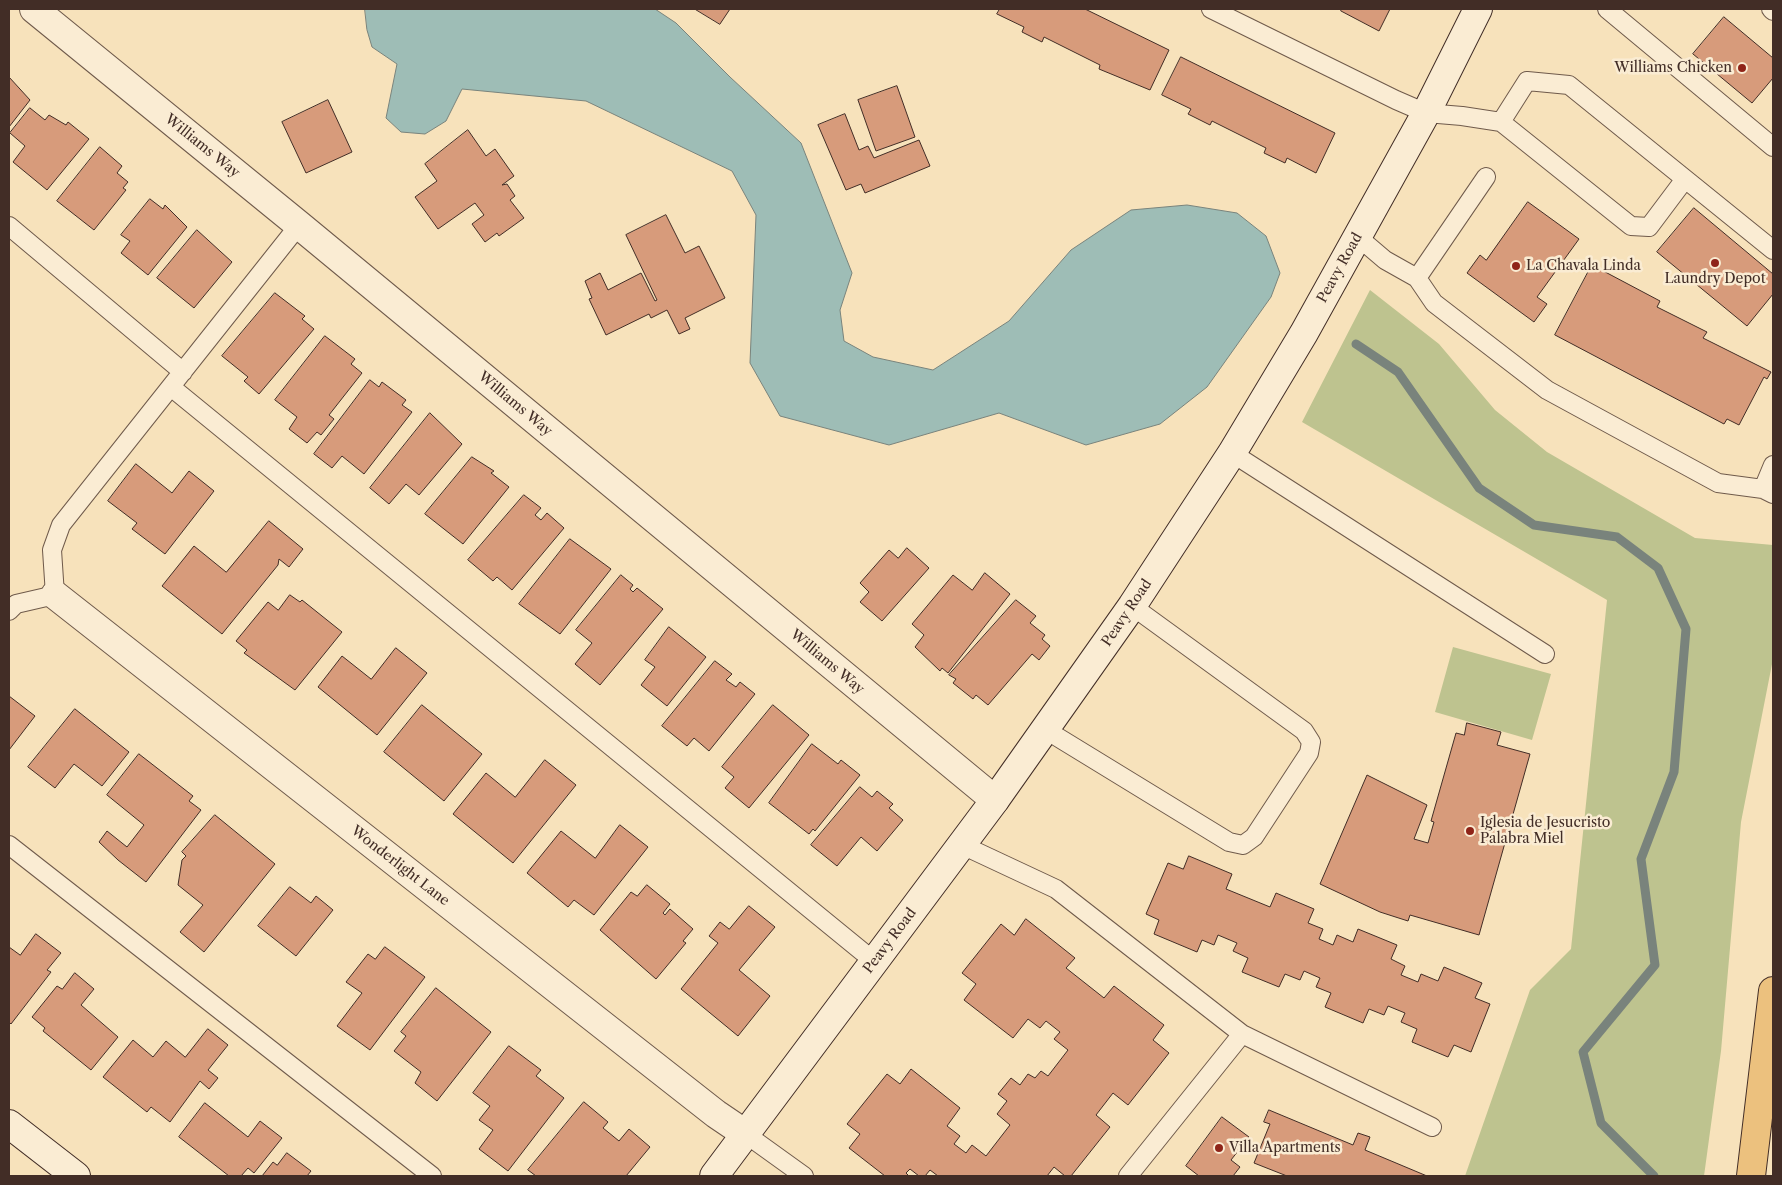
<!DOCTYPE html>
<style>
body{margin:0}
#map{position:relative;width:1782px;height:1185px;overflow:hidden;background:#f7e2bb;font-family:"Libre Caslon Text",serif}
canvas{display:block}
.frame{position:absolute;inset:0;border:10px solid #422d26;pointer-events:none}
</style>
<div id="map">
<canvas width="1782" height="1185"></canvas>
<div class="frame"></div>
</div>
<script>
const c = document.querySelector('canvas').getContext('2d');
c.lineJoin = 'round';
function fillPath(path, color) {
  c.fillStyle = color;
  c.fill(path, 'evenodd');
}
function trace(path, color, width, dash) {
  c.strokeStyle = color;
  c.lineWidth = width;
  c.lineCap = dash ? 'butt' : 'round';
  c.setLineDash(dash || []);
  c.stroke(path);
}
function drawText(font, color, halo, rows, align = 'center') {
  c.font = font + ' "Libre Caslon Text",serif';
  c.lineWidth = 5;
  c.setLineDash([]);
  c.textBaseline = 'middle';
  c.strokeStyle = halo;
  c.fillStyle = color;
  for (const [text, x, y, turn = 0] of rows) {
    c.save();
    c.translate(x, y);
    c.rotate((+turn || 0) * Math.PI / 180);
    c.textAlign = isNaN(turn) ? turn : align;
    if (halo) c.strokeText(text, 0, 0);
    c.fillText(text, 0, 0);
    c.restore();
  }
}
fillPath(new Path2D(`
 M1370 290 1439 344 1495 410 1547 452 1695 538 1773 545V659L1741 822 1721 1051 1704 1176H1465L1530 990 1571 949 1607 600 1302 422Z
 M1453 647 1551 674 1532 740 1435 712Z`), '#bec38f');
const water = new Path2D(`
 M365 9H655L676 23 730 77 801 143 852 273 840 310 844 341 873 357 933 370 1009 321 1071 250 1131 210 1187 205 1237 213 1266 236 1280 273 1271 297 1207 387 1160 424 1086 445 999 413 889 445 780 416 750 363 756 215 732 171 586 101 462 89 446 121 425 134 401 132 386 118 397 64 372 47 367 30Z`);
fillPath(water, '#9ebdb6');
trace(water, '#79837c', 1);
trace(new Path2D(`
 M1356 344 1398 372 1479 488 1534 525 1617 537 1658 568 1686 629 1674 772 1641 859 1655 965 1583 1052 1601 1123 1654 1176`), '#79837c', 9);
const building = new Path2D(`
 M695 9H730L720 24Z
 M1000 9H1085L1169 50 1150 90 1099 69 1100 65 1044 37 1042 42 1022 32 1024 27 997 14Z
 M1342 9H1390L1379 31 1341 11Z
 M1724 17 1773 58V78L1752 103 1693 54Z
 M1181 57 1335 133 1316 173 1287 158 1285 163 1264 153 1266 148 1212 121 1210 125 1188 114 1191 109 1162 95Z
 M9 77 30 100 9 127Z
 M897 86 915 137 876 151 858 100Z
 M328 100 352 152 306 173 282 122Z
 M30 108 45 120 49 115 66 125 68 122 89 139 47 190 13 162 25 146 10 133Z
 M845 114 859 150 868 146 874 158 919 140 930 166 865 193 861 184 846 190 818 125Z
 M468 130 486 156 495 149 514 176 502 185 507 184 515 196 510 200 524 218 499 236 497 233 485 242 472 224 484 215 475 203 438 229 415 197 437 181 425 164Z
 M100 147 122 166 117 173 128 182 123 188 126 190 94 230 57 201Z
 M150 199 163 209 165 205 187 227 148 275 121 253 130 241 121 235Z
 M1528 202 1579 239 1537 297 1547 304 1534 322 1467 273 1480 255 1486 260Z
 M1694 208 1773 274V294L1747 326 1657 252Z
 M666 215 685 253 699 246 725 298 685 318 690 329 679 334 667 310 651 318 649 314 606 335 589 299 592 298 585 281 600 273 608 290 641 273 655 301 657 300 626 235Z
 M197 230 232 262 194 308 157 278Z
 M1592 265 1660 301 1657 307 1707 332 1703 338 1771 372 1767 379 1764 377 1739 425 1727 419 1724 424 1555 335Z
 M275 293 305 316 302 319 314 329 259 394 244 381 248 377 222 356Z
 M325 336 355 359 351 364 362 373 329 415 334 419 321 435 317 432 307 443 289 429 297 417 275 400Z
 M370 380 379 387 382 382 406 400 402 405 412 412 364 474 342 456 332 468 314 454Z
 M430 413 462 444 419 495 406 484 389 504 370 488Z
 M472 457 494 471 491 473 509 487 463 544 425 514Z
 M136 464 172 493 189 471 214 491 165 554 132 529 137 523 108 501Z
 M524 495 541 508 535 515 541 520 547 513 564 528 512 590 497 577 493 581 468 560Z
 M269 521 303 549 289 567 279 559 278 565 222 634 162 586 194 546 226 572Z
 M570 539 611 569 560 634 519 604Z
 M907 548 929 568 882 621 860 602 869 592 860 583 889 550 898 558Z
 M985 573 1010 594 948 673 942 668 940 671 915 647 924 635 912 624 953 575 972 590Z
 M621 575 633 585 630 589 633 592 637 588 663 609 600 685 575 664 592 643 576 630Z
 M290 595 300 602 302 600 342 632 295 690 244 653 247 650 236 641 268 602 278 610Z
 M1016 600 1036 616 1030 623 1045 635 1042 639 1050 646 1039 660 1032 654 988 705 976 695 973 699 953 683 956 679 949 675Z
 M669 627 706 657 667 706 641 685 655 667 645 660Z
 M396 648 427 673 377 735 318 687 342 656 371 679Z
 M715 661 732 674 726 680 736 687 740 682 755 694 709 751 694 738 687 746 662 726Z
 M9 696 35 716 9 750Z
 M422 705 482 754 444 801 384 752Z
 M773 705 809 735 749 808 725 788 734 777 722 767Z
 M75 709 129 752 102 786 74 764 55 788 28 767Z
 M1467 723 1501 732 1497 745 1530 754 1479 935 1410 915 1408 921 1380 912 1320 884 1367 775 1427 805 1414 839 1428 843 1434 822 1431 821 1456 733 1464 735Z
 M812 744 838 764 841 760 860 775 815 831 813 829 809 834 769 803Z
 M139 754 193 796 189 801 201 810 146 882 118 860 99 842 107 831 127 847 144 825 107 795Z
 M545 760 576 785 513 863 453 814 486 773 515 797Z
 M860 787 872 797 877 791 893 804 889 808 903 820 877 851 861 837 837 866 811 845Z
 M215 815 275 864 204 952 180 932 203 905 178 885 182 860 186 856 182 852Z
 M620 825 648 847 594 915 574 900 568 907 527 873 561 831 595 858Z
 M1189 856 1232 874 1226 889 1270 907 1276 893 1314 909 1308 923 1323 929 1319 939 1333 945 1337 935 1353 942 1358 929 1397 945 1391 959 1405 966 1401 975 1418 982 1421 974 1438 981 1444 967 1482 983 1475 998 1490 1004 1471 1052 1454 1045 1448 1057 1412 1042 1417 1029 1401 1022 1405 1013 1388 1006 1384 1015 1369 1009 1363 1023 1325 1007 1331 993 1316 987 1320 978 1304 971 1300 980 1285 974 1279 987 1242 972 1248 958 1233 951 1237 943 1218 935 1214 945 1202 940 1197 952 1154 934 1159 920 1146 914 1168 863 1183 869Z
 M647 885 670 904 663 913 665 915 670 909 693 929 683 941 686 943 656 979 600 930 631 892 637 896Z
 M290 887 311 903 316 896 333 910 296 956 258 926Z
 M749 906 775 927 739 970 770 996 738 1036 681 989 718 943 709 936 720 922 729 929Z
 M1026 919 1075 958 1066 968 1104 998 1114 986 1164 1025 1153 1040 1169 1053 1128 1105 1113 1093 1096 1115 1110 1127 1071 1176H1065L1054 1167 1047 1176H938L930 1170 925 1176H919L910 1169 906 1173 909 1176H885L849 1148 860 1134 847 1124 887 1074 900 1084 911 1069 960 1108 947 1126 960 1136 954 1144 966 1153 972 1145 986 1156 1010 1125 997 1114 1007 1101 998 1094 1011 1078 1020 1085 1028 1074 1035 1078 1041 1071 1048 1076 1068 1050 1054 1039 1060 1032 1046 1021 1040 1028 1028 1019 1013 1038 964 1000 976 984 962 973 1001 924 1014 935Z
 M36 934 61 953 47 970 51 972 11 1024 9 1022V947L20 955Z
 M385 947 425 977 370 1050 337 1026 362 993 346 982 368 954 375 959Z
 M75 973 94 989 81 1005 118 1037 91 1070 43 1031 45 1028 32 1017 57 986 62 989Z
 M436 988 491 1032 437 1101 415 1083 421 1072 394 1051 406 1036 401 1032Z
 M208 1029 228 1045 208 1070 218 1078 209 1089 200 1081 170 1122 151 1107 147 1112 103 1077 133 1040 153 1057 166 1041 185 1057Z
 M509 1046 541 1070 536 1076 564 1098 508 1171 479 1149 493 1130 479 1120 490 1106 473 1093Z
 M584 1102 608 1122 603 1128 619 1141 629 1129 650 1147 626 1176H536L528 1170Z
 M205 1103 248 1137 260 1121 282 1138 254 1173 248 1168 241 1176H229L179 1137Z
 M1269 1110 1353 1145 1358 1133 1370 1137 1365 1150 1427 1176H1287L1254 1163 1270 1124 1264 1122Z
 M1222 1117 1249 1137 1231 1160 1240 1167 1233 1176H1199L1186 1166Z
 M287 1153 311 1171 307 1176H262L273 1162 277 1165Z`);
fillPath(building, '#d79b7b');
trace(building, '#422d26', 1);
const lane = new Path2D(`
 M1211 9 1396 100 1426 113 1462 116 1501 122 1631 226 1649 227 1685 179
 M1607 9 1773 147
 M1771 9 1773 11
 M1501 122 1527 81 1569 85 1773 250
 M9 226 183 372
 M1358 237 1385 260 1417 278 1434 303 1547 390 1718 483 1763 489 1773 494
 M1417 278 1486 177
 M171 387 875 962
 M1232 453 1545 654
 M1763 489 1773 465
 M9 611 16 604 55 595 52 550 61 525 299 225
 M1046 730 1229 842 1243 845 1254 837 1309 753 1311 742 1304 731 1132 606
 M9 845 432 1176
 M962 845 1056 889 1242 1034 1128 1176
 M1242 1034 1432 1127
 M747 1135 804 1176`);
const street = new Path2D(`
 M34 9 299 225 995 800
 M55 595 716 1114 747 1135`);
const secondary = new Path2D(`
 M9 1124 76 1176
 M714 1176 995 800 1132 606 1232 453 1304 333 1426 113 1478 9`);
const primary = new Path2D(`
 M1751 1176 1773 991`);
trace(lane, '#6f5a4b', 20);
trace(street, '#6f5a4b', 30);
trace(secondary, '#422d26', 30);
trace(primary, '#422d26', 30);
trace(lane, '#faecd3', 18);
trace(street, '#faecd3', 28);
trace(secondary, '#faecd3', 28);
trace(primary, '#ecc17e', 28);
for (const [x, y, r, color] of [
 [1742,68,5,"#8f2418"],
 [1715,263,5,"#8f2418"],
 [1516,266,5,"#8f2418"],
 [1470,831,5,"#8f2418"],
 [1219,1148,5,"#8f2418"]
]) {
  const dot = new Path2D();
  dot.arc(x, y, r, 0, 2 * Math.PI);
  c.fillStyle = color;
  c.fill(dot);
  trace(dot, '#faecd3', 2);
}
drawText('14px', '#422d26', '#faecd3', [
 ["Williams Chicken",1732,68,"right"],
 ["La Chavala Linda",1526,266],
 ["Laundry Depot",1715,279,"center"],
 ["Iglesia de Jesucristo",1480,823],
 ["Palabra Miel",1480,839],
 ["Villa Apartments",1229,1148]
], 'left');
drawText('14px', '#422d26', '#faecd3', [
 ["Williams Way",202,146,39],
 ["Peavy Road",1340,268,-61],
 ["Williams Way",515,404,40],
 ["Peavy Road",1127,613,-56],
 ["Williams Way",827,662,40],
 ["Wonderlight Lane",400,866,38],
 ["Peavy Road",890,941,-53]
]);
</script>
